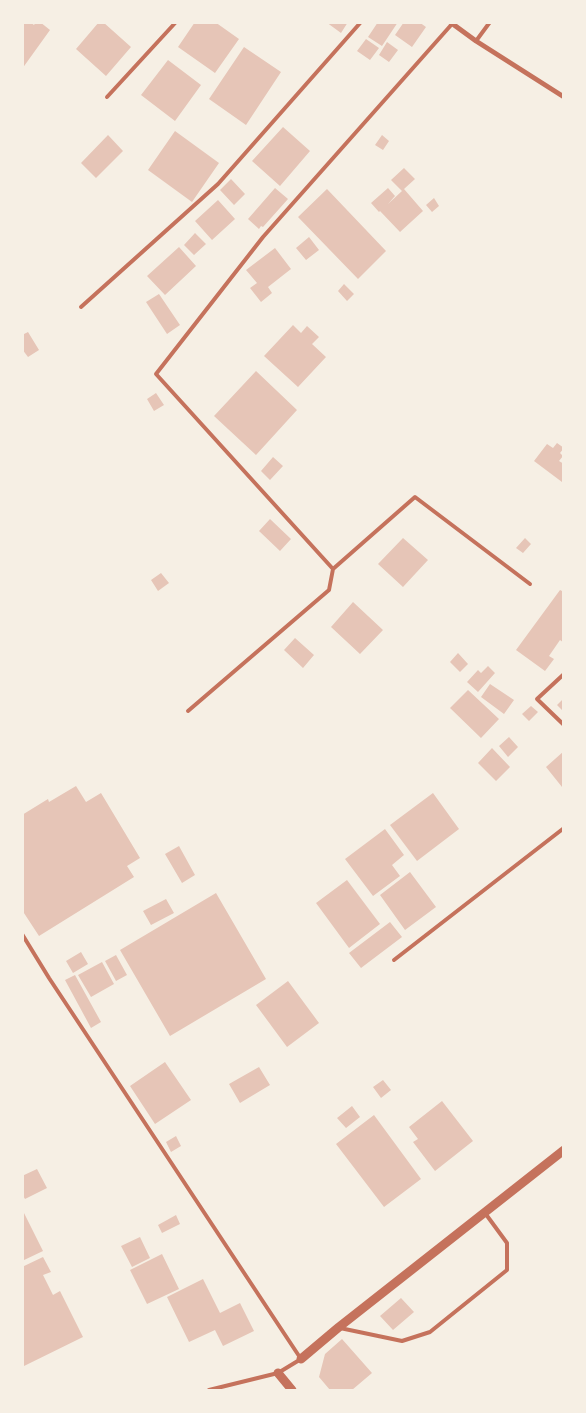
<!DOCTYPE html>
<style>
body{margin:0}
#map{position:relative;width:586px;height:1413px;overflow:hidden;background:#f6efe4;font-family:Commissioner,sans-serif}
canvas{display:block}
.frame{position:absolute;inset:0;border:24px solid #f6efe4;pointer-events:none}
</style>
<div id="map">
<canvas width="586" height="1413"></canvas>
<div class="frame"></div>
</div>
<script>
const c = document.querySelector('canvas').getContext('2d');
c.lineJoin = 'round';
function fillPath(path, color) {
  c.fillStyle = color;
  c.fill(path, 'evenodd');
}
function trace(path, color, width, dash) {
  c.strokeStyle = color;
  c.lineWidth = width;
  c.lineCap = dash ? 'butt' : 'round';
  c.setLineDash(dash || []);
  c.stroke(path);
}
fillPath(new Path2D(`
 M22 22H30L34 25 36 22H40L50 30 22 69Z
 M99 22H103L131 47 106 76 76 49Z
 M195 22H215L239 39 215 73 178 47Z
 M326 22H348L341 33Z
 M378 22H398L382 46 368 37Z
 M404 22H419L426 27 412 47 395 35Z
 M366 39 379 48 370 60 357 51Z
 M387 42 398 50 389 62 379 55Z
 M244 47 281 72 246 125 209 99Z
 M168 60 201 85 175 121 141 95Z
 M283 127 310 151 280 186 252 161Z
 M175 131 219 163 192 202 148 170Z
 M108 135 123 151 96 178 81 163Z
 M382 135 389 141 383 150 375 145Z
 M404 168 415 179 404 189 423 211 400 232 380 211 379 212 371 203 388 188 395 196 388 204 402 191 391 180Z
 M231 179 245 194 234 205 220 190Z
 M275 188 288 199 263 227 261 226 259 229 248 219Z
 M327 189 386 251 358 279 298 217Z
 M434 198 439 206 432 212 426 205Z
 M218 200 235 219 212 240 195 221Z
 M195 233 206 244 194 255 184 245Z
 M309 237 319 250 306 260 296 248Z
 M179 247 196 266 165 295 147 276Z
 M275 248 291 269 268 287 272 293 261 302 250 288 257 283 246 270Z
 M344 284 354 294 347 301 338 291Z
 M159 294 180 325 167 334 146 302Z
 M293 325 301 333 307 326 319 337 312 344 326 357 298 387 264 356Z
 M28 332 39 350 28 357 22 349V335Z
 M256 371 297 410 256 455 214 416Z
 M156 393 164 405 154 411 147 399Z
 M557 443 564 448 560 453 563 456 559 461 564 464V480L562 482 534 461 547 444 553 448Z
 M273 457 283 466 270 480 261 471Z
 M270 519 291 539 280 551 259 531Z
 M403 538 428 560 403 587 378 564Z
 M525 538 531 544 523 553 516 548Z
 M161 573 169 583 158 591 151 580Z
 M560 590 564 592V643L560 640 549 656 554 659 545 671 516 650Z
 M353 602 383 630 360 654 331 627Z
 M295 638 314 655 303 668 284 650Z
 M458 653 468 664 460 672 450 662Z
 M488 666 495 673 478 692 467 682 478 670 481 673Z
 M490 684 514 700 504 714 481 697Z
 M468 690 499 719 481 738 450 708Z
 M564 698V712L557 705Z
 M531 706 538 712 529 721 522 714Z
 M509 737 518 747 508 757 499 746Z
 M492 748 510 767 496 781 478 763Z
 M564 751V786L562 787 546 767Z
 M76 786 86 802 101 793 140 858 127 866 134 877 39 936 22 910V815L48 799 49 802Z
 M433 793 459 829 417 861 390 825Z
 M385 829 404 855 392 865 400 876 373 896 345 859Z
 M179 846 195 875 182 883 165 854Z
 M410 872 436 907 405 930 380 895Z
 M347 880 380 924 349 948 316 903Z
 M216 893 266 979 170 1036 120 950Z
 M166 899 174 913 151 925 143 911Z
 M390 922 402 937 361 968 349 953Z
 M81 952 88 964 73 973 66 961Z
 M116 955 127 975 116 981 105 961Z
 M102 962 114 984 91 997 78 975Z
 M75 975 101 1022 91 1028 65 980Z
 M288 981 319 1023 287 1047 256 1005Z
 M165 1062 191 1100 155 1124 130 1086Z
 M259 1067 270 1085 240 1103 229 1084Z
 M383 1080 391 1090 381 1098 373 1087Z
 M442 1101 473 1141 435 1171 413 1142 418 1139 409 1127Z
 M352 1106 360 1117 346 1128 337 1118Z
 M374 1115 421 1179 384 1207 336 1144Z
 M176 1136 181 1146 171 1152 166 1142Z
 M37 1169 47 1188 25 1199 22 1194V1176Z
 M22 1209 43 1251 22 1261Z
 M176 1215 180 1224 162 1233 158 1225Z
 M140 1237 150 1258 132 1267 121 1246Z
 M162 1254 179 1289 147 1304 130 1270Z
 M43 1257 51 1272 43 1275 53 1295 60 1291 83 1337 22 1367V1267Z
 M203 1279 220 1313 240 1303 254 1331 223 1346 215 1330 189 1342 167 1297Z
 M401 1298 414 1312 393 1330 380 1316Z
 M342 1339 372 1373 352 1390H330L319 1377 325 1354Z`), '#e6c5b7');
trace(new Path2D(`
 M476 41 490 22
 M107 97 176 22
 M81 307 218 184 361 22
 M333 569 415 497 530 584
 M564 674 537 699 564 725
 M188 711 329 590 333 569 156 374 263 237 452 24
 M22 934 49 978 301 1359 278 1373 209 1390
 M394 960 564 828
 M340 1328 402 1341 430 1332 507 1270V1243L485 1213`), '#c5725c', 4);
trace(new Path2D(`
 M450 22 476 41 564 97`), '#c5725c', 5);
trace(new Path2D(`
 M301 1359 339 1327 564 1150
 M278 1373 292 1390`), '#c5725c', 9);
</script>
